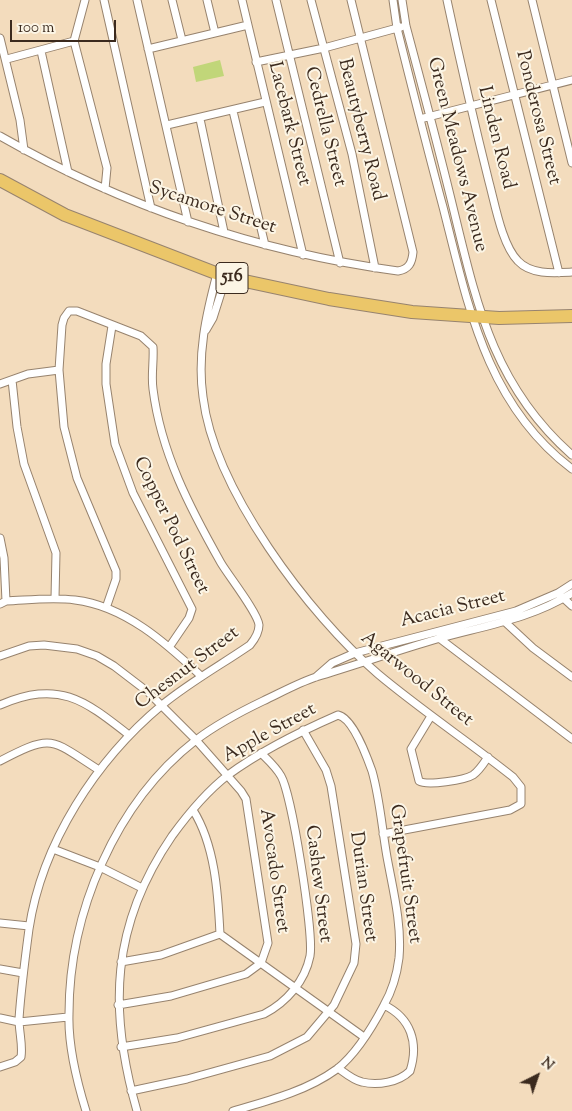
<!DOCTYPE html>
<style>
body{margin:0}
#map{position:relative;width:572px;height:1111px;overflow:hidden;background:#f3dcbd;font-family:"Sorts Mill Goudy",serif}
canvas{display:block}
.north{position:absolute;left:512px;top:1051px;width:50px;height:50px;-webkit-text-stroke:4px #fcf5e5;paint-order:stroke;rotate:41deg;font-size:14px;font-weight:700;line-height:20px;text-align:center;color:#3b2a1e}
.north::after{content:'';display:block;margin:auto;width:18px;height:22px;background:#3b2a1e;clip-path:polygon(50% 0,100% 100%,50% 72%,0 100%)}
.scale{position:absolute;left:10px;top:20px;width:106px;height:22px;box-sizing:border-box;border:2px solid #3b2a1e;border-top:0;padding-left:6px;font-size:15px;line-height:18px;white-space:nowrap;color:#3b2a1e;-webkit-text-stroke:4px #fcf5e5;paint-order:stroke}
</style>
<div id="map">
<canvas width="572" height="1111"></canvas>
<div class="north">N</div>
<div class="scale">100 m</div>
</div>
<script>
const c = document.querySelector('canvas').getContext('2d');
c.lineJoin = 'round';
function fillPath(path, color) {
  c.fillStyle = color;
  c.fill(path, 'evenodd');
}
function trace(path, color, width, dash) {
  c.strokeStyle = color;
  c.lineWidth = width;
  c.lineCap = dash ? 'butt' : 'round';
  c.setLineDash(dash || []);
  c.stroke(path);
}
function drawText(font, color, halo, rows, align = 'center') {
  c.font = font + ' "Sorts Mill Goudy",serif';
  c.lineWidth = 4;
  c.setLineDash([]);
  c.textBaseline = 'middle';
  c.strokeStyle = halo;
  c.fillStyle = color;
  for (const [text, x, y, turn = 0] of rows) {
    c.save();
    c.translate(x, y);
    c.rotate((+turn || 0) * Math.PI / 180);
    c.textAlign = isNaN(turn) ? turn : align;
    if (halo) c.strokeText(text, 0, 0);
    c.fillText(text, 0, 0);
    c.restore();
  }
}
fillPath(new Path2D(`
 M220 60 224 76 196 82 193 67Z`), '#c1d679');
const minor = new Path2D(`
 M85 0 74 41 107 168 105 189
 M104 0 151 208
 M137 0 188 222
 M172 0 182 40
 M207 0 215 33
 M242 0 303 255
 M276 0 340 263
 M311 0 352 154 375 268
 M393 0 397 28C412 88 427 148 443 207 468 305 486 404 572 469
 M402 0 406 26C421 82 436 138 450 195 475 296 490 383 572 455
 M447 0C460 61 474 122 489 182 495 204 502 245 518 261 531 275 554 273 572 272
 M491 0 559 273
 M532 0 572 163
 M0 38 20 120 24 150
 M148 49 248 25
 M41 51 68 172
 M7 59 74 41
 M256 62 324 48 401 27
 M233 111 265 245
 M200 119 224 232
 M420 119 572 80
 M167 125 265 102
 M0 136C122 206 258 252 398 271 409 269 412 263 413 252L351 0
 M217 274C206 315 197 355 203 397 214 489 309 615 378 674 421 710 469 742 513 777L521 787V804L510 810 383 834
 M112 326 106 364V384L115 444 133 493 192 609 189 618 170 646
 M206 330 213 318 226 277
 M12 380 17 427 24 464 56 553 55 598
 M0 384 28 374 59 370
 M0 538 4 558 6 601
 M560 595 572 606
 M0 604 6 601C29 600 52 597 75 600 125 606 166 643 201 676
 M504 621 533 648 572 677
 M439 638 572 739
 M0 656 29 646 44 645 77 649 97 656 114 666 148 692 196 740 241 791 246 799 268 943 261 963 246 974 171 996 118 1005
 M316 677 332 663 355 653 516 611 558 593 572 584
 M0 705C59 680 83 699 129 735
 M431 716 411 749 419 781C427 786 465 780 473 775 479 771 484 763 488 757
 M0 761C54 733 50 739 99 770
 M53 849 100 867 142 888
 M0 923 29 926
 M220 934 364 1037
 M121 962 161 955 220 934C218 893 215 845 193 810
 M0 969 23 973
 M0 1018 19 1022 68 1017
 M121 1047 177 1038 264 1014C287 1002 305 981 310 956 314 934 292 795 281 776 276 767 268 760 261 753
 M0 1067 15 1062 21 1057C23 1045 19 1032 19 1019 21 989 25 959 29 929 42 843 96 760 162 705 190 682 221 665 250 645 255 639 259 632 259 625 258 613 228 575 221 563 190 508 161 453 153 389 151 375 154 361 153 347L141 336 77 311H69L64 318 62 325 59 370 64 427 77 478 116 571V579L106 608
 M338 1068C345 1073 353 1080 362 1082 378 1086 399 1082 410 1071 419 1043 411 1018 384 1005
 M131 1091 187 1079 270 1056 307 1037 334 1005 354 963 356 944 331 786 326 770 303 730
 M86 1111C77 1082 68 1044 69 1014 69 913 115 803 196 740 217 724 240 712 263 701 280 693 298 683 316 677 356 665 396 651 437 639 483 626 531 619 572 593
 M137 1111C108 1010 111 925 172 836 188 814 206 792 228 775 262 750 299 732 338 715 353 718 367 757 372 771 380 799 382 829 387 857 393 890 402 924 399 958 397 974 392 991 384 1005 373 1026 356 1054 337 1069 307 1091 268 1101 233 1111`);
const trunk = new Path2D(`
 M0 180 65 215 226 277 329 299 412 312 499 318 572 316`);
trace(minor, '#97836e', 9);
trace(trunk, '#97836e', 14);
trace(minor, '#fff', 7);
trace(trunk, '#ebc669', 12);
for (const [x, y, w] of [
 [232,278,32]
]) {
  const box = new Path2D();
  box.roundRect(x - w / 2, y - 15.5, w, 31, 4);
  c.fillStyle = '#fcf5e5';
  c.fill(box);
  trace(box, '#3b2a1e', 1);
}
drawText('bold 18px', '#3b2a1e', null, [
 ["516",232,278]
]);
drawText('19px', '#3b2a1e', '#fcf5e5', [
 ["Ponderosa Street",537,118,76],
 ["Lacebark Street",288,124,76],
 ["Cedrella Street",324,127,76],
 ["Beautyberry Road",360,130,76],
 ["Linden Road",495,138,76],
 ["Green Meadows Avenue",456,155,76],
 ["Sycamore Street",212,209,18],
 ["Copper Pod Street",170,526,64],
 ["Acacia Street",453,610,-14],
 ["Chesnut Street",188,669,-37],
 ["Agarwood Street",416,680,39],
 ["Apple Street",270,734,-29],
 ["Avocado Street",273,871,82],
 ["Grapefruit Street",404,874,82],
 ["Cashew Street",317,884,83],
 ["Durian Street",362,887,82]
]);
</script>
